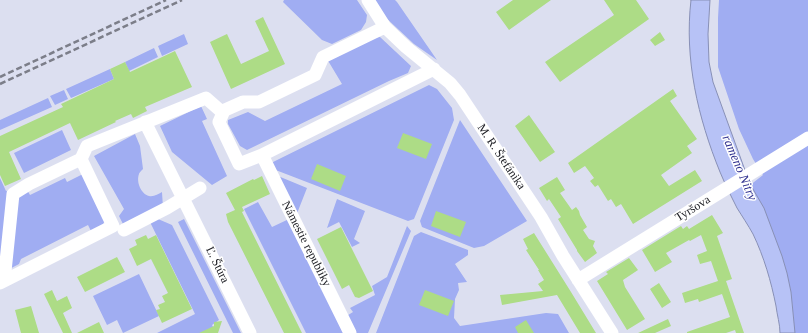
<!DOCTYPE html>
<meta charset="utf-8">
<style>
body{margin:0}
canvas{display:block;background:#dcdff0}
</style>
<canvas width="808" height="333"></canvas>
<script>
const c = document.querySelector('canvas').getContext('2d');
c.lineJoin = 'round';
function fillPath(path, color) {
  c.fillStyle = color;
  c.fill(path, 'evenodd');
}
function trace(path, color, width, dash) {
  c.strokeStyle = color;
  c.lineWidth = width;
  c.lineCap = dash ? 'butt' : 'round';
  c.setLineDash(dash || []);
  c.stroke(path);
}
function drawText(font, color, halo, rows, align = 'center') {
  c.font = font + ' "Times New Roman",serif';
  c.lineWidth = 3;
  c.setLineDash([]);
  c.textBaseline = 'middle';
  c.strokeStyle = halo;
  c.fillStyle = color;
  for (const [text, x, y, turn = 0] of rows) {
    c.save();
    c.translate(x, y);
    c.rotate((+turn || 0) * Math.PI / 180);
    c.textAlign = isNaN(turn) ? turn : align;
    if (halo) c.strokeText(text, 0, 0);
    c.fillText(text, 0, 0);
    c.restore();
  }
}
fillPath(new Path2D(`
 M284 0H357L367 15 366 22 361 30 332 44 322 40 283 2Z
 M374 0H395L397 2 437 60 414 44 384 16Z
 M719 0H808V333H790L776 274 740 193 763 175 753 159 739 129 718 67V18Z
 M184 34 188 44 162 56 158 46Z
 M380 37 411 66 408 73 389 81 247 150 240 146 228 124V120L248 112 265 121 342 84 327 59 370 38Z
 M154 48 158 57 129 71 125 62Z
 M110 69 114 79 71 98 66 89Z
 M429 85 437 89 452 108 454 120 414 219 408 221 273 169 269 164Z
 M64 90 68 99 55 105 50 96Z
 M48 98 52 107 0 130V120Z
 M201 106 207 119 202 121 227 176 212 185 172 152 160 126Z
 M460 120 527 221 484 246 474 248 422 227 420 221Z
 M62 130 71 150 24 173 14 153Z
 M135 134 140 146 143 169C142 170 139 173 139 174 136 182 141 194 149 196 154 197 158 194 162 192L163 208 125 228 119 216 124 209 94 156Z
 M83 174 105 219 102 228 92 233 88 225 21 259 19 264 0 274V178L6 191 14 189 26 188 30 195 65 178 67 182Z
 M278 176 307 188 296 216Z
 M337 199 365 211 354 239 360 243 352 247 339 222 327 228Z
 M258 202 272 227 289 219 347 333H306L244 209Z
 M158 219 172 225 219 320 212 325 216 333H157L195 314 150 222Z
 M184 219 241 333H233L178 222Z
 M407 226 411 231 368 333H353L345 317 353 312 350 308 375 295 372 286 387 277Z
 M421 232 468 250V255L455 264 467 282 458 283 459 290 455 299 454 318 460 326 546 313 558 314 569 333H376L414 236Z
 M139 274 159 316 123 333 117 320 107 325 93 296Z`), '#a0adf2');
const water = new Path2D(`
 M691 0H710L708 34 709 62 713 82 750 184 764 208 782 256 787 273 791 292 795 333H780C780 324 777 315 776 306 771 281 764 257 753 234 748 225 742 216 737 208 731 196 725 184 720 172 698 118 684 59 691 0Z`);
fillPath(water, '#b7c2f6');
trace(water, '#8890b6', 1);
fillPath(new Path2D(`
 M513 0H551L509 30 496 12Z
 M604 0H636L649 19 560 82 545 62 614 15Z
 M263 17 285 64 231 89 210 42 227 34 241 64 269 51 255 21Z
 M660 32 665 40 655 46 650 40Z
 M175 51 192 87 145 107 147 111 133 118 131 114 115 121 116 122 78 140 70 123 9 152 21 179 5 186 0 175V136L63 107 61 104 114 79 110 69 125 62 130 72Z
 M673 89 677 96 670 101 697 139 687 146 692 153 661 175 669 186 695 170 702 181 633 224 621 204 616 207 611 199 608 201 598 185 595 187 590 181 594 178 585 166 574 173 568 163Z
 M529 115 555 152 540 162 515 126Z
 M403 133 432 144 426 159 397 148Z
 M317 164 346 176 340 191 311 179Z
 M262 176 270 194 242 207 244 211 242 212 302 333H284L228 222 226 214 235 210 226 193 253 179 254 180Z
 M557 177 565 190 560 193 572 210 576 207 579 211 580 215 587 227 583 230 589 239 595 241 593 246 597 253 585 262 577 251V250L558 219 561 217 549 199 547 201 539 188Z
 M436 211 466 222 460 237 431 226Z
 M712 215 723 233 717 236 732 279 726 281 744 333H736L735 330 726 333H687V332L730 317 722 294 699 302 698 299 685 303 682 293 718 281 711 261 700 264 697 255 707 251 701 235 690 241 689 240 666 253 672 262 655 272 642 250 681 226 683 229 687 226 689 229Z
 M341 227 373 291 359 298 355 297 349 285 342 289 317 239Z
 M534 233 571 292 596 333H580L557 295 502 305 500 295 543 291 538 284 544 280 538 270H539L526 250 528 249 523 239Z
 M146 235 148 239 156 235 192 309 162 323 156 310 160 309 158 305 165 302 162 296 168 293 151 259 137 266 129 249 137 245 135 240Z
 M117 257 125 272 85 292 77 277Z
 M629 258 638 270 623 280 625 287 645 319 627 330 597 281 608 274 606 272Z
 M659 283 671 302 662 308 650 289Z
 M52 290 57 301 67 296 72 308 63 313 72 333H63L44 294Z
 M425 290 454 301 448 316 419 305Z
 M31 306 39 333H21L15 310Z
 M668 319 671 326 655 333H638Z
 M526 320 534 333H518L515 327Z
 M222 321 218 333H199L214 326V322Z
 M99 322 104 333H77Z`), '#addc86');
trace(new Path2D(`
 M368 0 385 27 406 47 450 83 460 95 541 217 563 256 612 333
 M385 27 323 57 315 75 259 102H243L225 110 223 113 219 122 239 164 262 155 434 69
 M145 122 250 333
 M262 155 350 333
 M81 159 87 146 206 98 223 113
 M124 230 167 208 200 188
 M578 280 808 138
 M4 281 13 194 29 184 81 159
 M0 283 113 226 81 159`), '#fff', 13);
trace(new Path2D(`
 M0 77 166 0
 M0 84 182 0`), '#7c7e89', 2.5, [6, 3]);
drawText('12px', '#1b1c22', '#fff', [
 ["M. R. Štefánika",501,157,56],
 ["Tyršova",693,209,-32],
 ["Námestie republiky",306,244,63],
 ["Ľ. Štúra",217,265,64]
]);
drawText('italic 13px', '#2f308f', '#fff', [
 ["rameno Nitry",739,168,67]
]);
</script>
